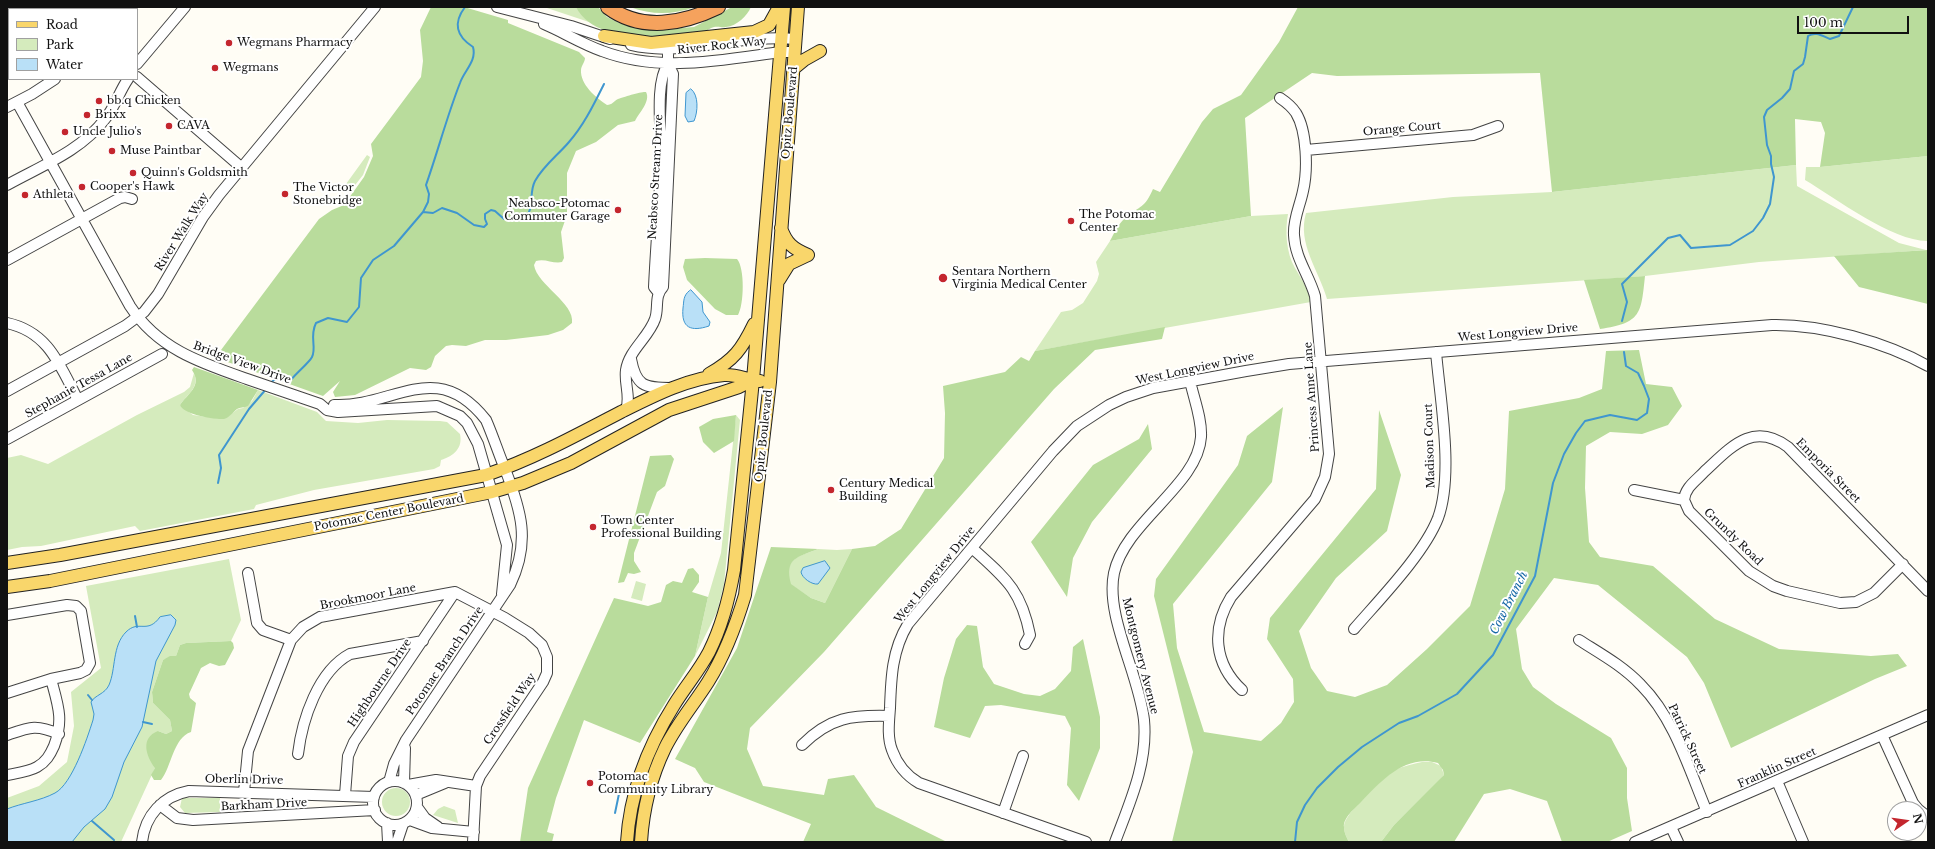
<!DOCTYPE html>
<style>
body{margin:0}
#map{position:relative;width:1935px;height:849px;overflow:hidden;background:#fffdf5;font-family:"Libre Baskerville",serif}
canvas{display:block}
.frame{position:absolute;inset:0;border:8px solid #111;pointer-events:none}
.legend{position:absolute;left:8px;top:8px;width:130px;height:72px;box-sizing:border-box;background:#fff;border:1px solid #a0a0a0;margin:0;padding:5px 7px;list-style:none;font-size:12px;color:#111}
.legend li{display:flex;align-items:center;gap:8px;height:20px}
.legend b{width:20px;border:1px solid #a0a0a0}
.north{position:absolute;left:1887px;top:801px;width:40px;height:40px;box-sizing:border-box;background:#fff;border:1px solid #a0a0a0;border-radius:50%;rotate:77deg;font-size:11px;font-weight:700;line-height:16px;text-align:center;color:#111}
.north::after{content:'';display:block;margin:auto;width:14px;height:18px;background:#c4262e;clip-path:polygon(50% 0,100% 100%,50% 72%,0 100%)}
.scale{position:absolute;left:1797px;top:16px;width:112px;height:18px;box-sizing:border-box;border:2px solid #111;border-top:0;padding-left:5px;font-size:12px;line-height:14px;white-space:nowrap;color:#111;-webkit-text-stroke:3px #fff;paint-order:stroke}
</style>
<div id="map">
<canvas width="1935" height="849"></canvas>
<div class="frame"></div>
<ul class="legend">
<li><b style="height:5px;background:#f9d66b"></b>Road</li>
<li><b style="height:11px;background:#d5ebbd"></b>Park</li>
<li><b style="height:11px;background:#b9e0f7"></b>Water</li>
</ul>
<div class="north">N</div>
<div class="scale">100 m</div>
</div>
<script>
const c = document.querySelector('canvas').getContext('2d');
c.lineJoin = 'round';
function fillPath(path, color) {
  c.fillStyle = color;
  c.fill(path, 'evenodd');
}
function trace(path, color, width, dash) {
  c.strokeStyle = color;
  c.lineWidth = width;
  c.lineCap = dash ? 'butt' : 'round';
  c.setLineDash(dash || []);
  c.stroke(path);
}
function drawText(font, color, halo, rows, align = 'center') {
  c.font = font + ' "Libre Baskerville",serif';
  c.lineWidth = 4;
  c.setLineDash([]);
  c.textBaseline = 'middle';
  c.strokeStyle = halo;
  c.fillStyle = color;
  for (const [text, x, y, turn = 0] of rows) {
    c.save();
    c.translate(x, y);
    c.rotate((+turn || 0) * Math.PI / 180);
    c.textAlign = isNaN(turn) ? turn : align;
    if (halo) c.strokeText(text, 0, 0);
    c.fillText(text, 0, 0);
    c.restore();
  }
}
fillPath(new Path2D(`
 M544 7H576L589 22Z
 M367 155 370 157 363 175 352 189 346 184Z
 M1928 156V241C1894 242 1835 198 1805 180L1806 167H1820Z
 M1796 165 1797 186 1899 243 1926 250 1759 262 1645 276 1327 299C1319 270 1297 244 1306 213L1453 197 1552 192Z
 M1288 214C1285 230 1286 253 1295 268 1302 280 1308 288 1311 302L1035 351 1061 312 1072 310 1083 303 1097 281 1099 274 1096 262 1110 241 1251 216Z
 M194 373C200 388 187 394 180 405L193 415 222 419 227 417 238 409 243 408 252 401 258 390 317 412 326 421 358 423 387 420 440 421 447 422 460 434C463 448 454 456 441 460L440 466 434 469 314 490 256 505 254 509 140 531 135 526 41 546 22 547 7 550V458L21 455 48 464 137 415 184 392 190 387Z
 M736 415 740 420 724 584 717 612 695 656 708 597 721 553Z
 M818 549 837 550 852 549 825 603 811 598 790 584C784 557 798 557 818 549Z
 M229 559 241 620 231 641 186 643 180 645 176 656 163 660 152 692 153 703 170 720 172 731 166 734 158 731 155 768 121 842H7V798L39 786 67 762 74 726 71 692 101 668 86 586Z
 M636 581 646 584 642 601 631 598Z
 M1422 762H1432L1441 766 1444 775 1439 781 1394 825 1381 842H1349C1347 838 1344 833 1344 827 1343 814 1384 777 1395 770 1404 766 1413 764 1422 762Z
 M382 802a14 14 0 1 1 28 0a14 14 0 1 1-28 0Z
 M182 798H220V812L185 813 180 807Z
 M444 806 455 810 458 823 433 815 438 809Z`), '#d5ebbd');
fillPath(new Path2D(`
 M431 7H464L508 20V23L579 52 585 58C585 62 581 66 581 70 580 84 596 98 607 105 612 105 614 101 618 99 623 97 643 91 646 92 651 101 639 113 635 121L618 125 596 142 576 151 567 173V215L561 232 564 258 562 262C553 264 545 258 536 261L534 265C537 285 575 303 572 323L563 330 548 335 506 340H485L466 346 452 345 446 346 435 356 431 367 426 370 410 368 355 395 335 397 333 392 340 381 323 396 222 360 218 356 221 350 319 219 332 210 344 205 364 177 373 156 371 144 421 77 423 61 420 30Z
 M576 7H598L607 17 619 23 646 29H669L694 27 732 7H751C747 16 737 26 726 27 722 28 719 26 714 27 710 28 707 31 703 32 668 39 595 45 576 7Z
 M630 7H695C672 15 652 15 630 7Z
 M1298 7H1928V156L1820 167 1825 133 1821 122 1795 119 1796 165 1552 192 1540 73 1337 76 1312 73 1245 118 1251 216 1110 241C1114 233 1119 223 1126 217 1141 205 1144 209 1153 189L1160 192 1202 122 1213 109 1241 95 1279 42Z
 M1928 250V304L1859 287 1834 256Z
 M705 258 737 259C745 268 744 305 738 315H726L715 309 687 280 683 267 685 259Z
 M1645 276C1641 313 1642 323 1600 329L1584 280Z
 M1165 327 1162 339 1095 350 1054 389 824 652 750 728 747 749 763 786 824 795 828 779 854 775 876 807 947 842H803L811 824 704 782 695 768 675 759 737 648 771 547 818 549C798 557 784 558 791 584L811 598 825 603 852 549 875 546 901 529 944 458 945 413 943 386 1005 372 1021 357 1029 361 1035 351Z
 M1639 350 1646 384 1672 387 1682 406 1668 425 1642 434 1610 432 1586 446 1585 488 1589 542 1600 557 1653 566 1715 619 1779 649 1871 656 1898 654 1907 666 1875 679 1731 748 1704 683 1687 657 1598 585 1554 578 1516 629 1522 669 1533 687 1556 704 1611 738 1627 768V798L1632 831 1607 842H1562L1547 801 1510 789 1484 794 1454 842H1381L1394 825 1444 775 1443 770 1438 763C1405 754 1381 781 1361 802 1355 808 1343 818 1344 827 1344 833 1347 838 1349 842H1172L1193 752 1154 596 1156 579 1238 465 1247 436 1283 407 1272 482 1173 604 1177 648 1204 732 1261 741 1281 723 1294 702 1293 679 1267 639 1270 618 1376 489 1379 410 1401 475 1387 531 1336 578 1299 631 1311 668 1327 691 1355 697 1387 685 1427 649 1470 606 1505 489 1509 411 1579 398 1602 389 1606 351Z
 M194 367 258 390 248 406C244 408 240 407 237 409 232 413 230 417 224 419 214 420 183 414 180 405 187 394 203 386 192 370Z
 M736 415 734 441 714 453 703 442 699 427 713 419Z
 M1148 424 1152 449 1092 522 1073 558 1067 597 1031 542 1093 465 1139 439Z
 M671 455 674 459 665 486 657 492 634 553V561L641 572 634 574 628 573 624 582 618 583 650 456Z
 M693 568 699 575V582L692 592 708 597 695 656 640 743 584 720 556 798 547 832 554 834 552 842H520L528 788 614 598 648 606 661 602 666 585 673 581 682 583 688 569Z
 M967 625 977 626 983 667 994 684 1024 694 1040 696 1055 689 1071 671 1073 647 1083 639 1100 717V748L1079 801 1067 785 1071 728 1065 716 1001 705 985 706 970 738 934 727 944 678 956 639Z
 M231 641 233 643 234 648 225 665 219 666 210 663 201 668 189 694 190 698 196 703 191 732C173 738 172 766 161 780H154L151 775 155 768C146 756 140 738 158 731L166 734 172 731 170 720 153 703 152 692 163 660 170 656H176L180 645 186 643Z`), '#b9dc9c');
const water = new Path2D(`
 M691 89C699 95 698 112 694 121L688 122 685 116 686 93Z
 M691 290 702 302 703 312 710 322 709 326C691 332 681 328 683 308 684 301 683 296 689 291Z
 M825 561 830 568 818 584C812 585 802 578 801 572L803 568Z
 M171 615 176 620 175 625 156 661 142 727 124 762 112 797 105 809 84 827 72 842H7V809C22 803 40 801 55 793 72 784 87 739 93 720L94 714 91 702C95 695 105 694 109 685 116 669 112 646 126 632 139 619 147 635 160 617Z`);
fillPath(water, '#b9e0f7');
trace(water, '#3f96cf', 1);
trace(new Path2D(`
 M423 212 433 213 442 208 457 213 474 225 484 227 487 224 485 219V214L491 210 495 211 504 219 523 220C536 209 528 194 535 181 544 165 558 155 569 142 584 125 594 104 604 84
 M1622 321 1627 302 1622 284 1668 238 1680 235 1691 248 1730 245 1753 231 1763 218 1770 204 1774 177 1771 164V156L1767 145 1764 117 1767 110 1782 98 1790 89 1794 71 1803 64 1805 57 1808 36C1816 31 1822 36 1830 39L1839 36 1853 7
 M270 383 277 378 291 380C296 373 309 363 312 357 317 347 309 337 316 323L328 318 347 322 359 307 361 278 373 260 394 246 423 212 428 202 429 194 426 185C438 151 447 116 460 83 464 71 477 61 473 47 456 36 453 23 465 7
 M218 483 221 468 219 455 249 409 267 388
 M135 616 137 627
 M88 695 92 700
 M143 722 152 724
 M615 813 620 789
 M92 821 114 840
 M1295 842 1297 822 1305 805 1317 788 1338 767 1362 747 1399 723 1418 716 1457 694 1493 655 1535 576 1553 483 1564 454 1576 433 1585 421 1610 415 1637 420 1647 413 1649 399 1644 386 1638 373 1626 366 1624 352`), '#3f96cf', 2);
const minor = new Path2D(`
 M54 7 57 9
 M497 7 571 26 610 39
 M14 9 15 7
 M7 20 9 17
 M544 24C563 32 582 44 602 51 660 73 721 60 781 52H795
 M631 45C664 53 696 46 729 42 751 39 774 37 796 39
 M137 64 185 7
 M137 77 242 168
 M17 102 130 306C158 349 201 363 247 379 271 387 296 396 320 404L327 410 338 412 437 406 460 416 467 423 478 444 507 545 502 594
 M7 107 32 94 55 79
 M1306 150 1473 135 1498 126
 M7 185C41 166 81 151 105 119 115 107 119 92 128 79
 M7 260 120 198 125 197 132 199
 M658 292 654 287C656 244 660 202 661 159 662 134 654 84 668 64
 M7 323C49 332 60 366 78 400
 M631 359C636 386 644 388 671 388
 M7 391 125 326 144 312 158 294 203 217 219 195 375 7
 M334 405C393 408 436 356 486 420 493 436 498 452 505 469 521 510 531 542 510 585L406 740 394 764 389 782
 M626 410C631 396 624 384 626 370 629 350 649 337 655 319 659 308 654 296 663 287L673 74 668 64V49
 M7 439 162 354
 M1634 490 1684 500 1689 511 1749 571 1773 586 1787 591 1840 603 1856 602 1874 593 1903 564
 M1684 500C1685 487 1697 480 1705 471 1731 447 1753 421 1788 447L1928 591
 M972 548C1005 578 1021 589 1030 635L1025 644
 M248 573 257 623 263 630 291 640
 M7 615 67 605 76 606 81 611 90 663 86 670 80 673 51 679 7 693
 M1354 629C1379 600 1424 554 1438 518 1454 474 1440 399 1436 352
 M1579 640C1601 654 1623 666 1641 685 1674 718 1689 769 1707 812
 M1242 690C1214 664 1211 629 1231 597L1315 499 1325 477 1329 454 1315 296C1309 275 1295 258 1294 235 1293 219 1300 206 1303 191 1308 170 1307 131 1296 113 1292 107 1286 102 1280 98
 M7 735C30 727 36 724 59 734
 M1882 735 1913 803 1918 809
 M802 745C830 717 852 715 889 716
 M298 754C302 720 318 671 350 654L423 641
 M7 775C17 773 28 772 37 767 46 762 50 755 54 746 64 720 58 705 51 679
 M1777 781 1803 842
 M373 803a22 22 0 1 1 44 0a22 22 0 1 1-44 0Z
 M404 783 405 748
 M408 785 436 780 476 786
 M244 792 248 751 291 640 303 627 320 617 455 592 505 618 529 633 542 645 547 657V673L543 682 480 776 476 786 473 842
 M345 795 348 756 354 742 455 592
 M416 795 445 783
 M160 805 177 818 193 820 375 810
 M417 807 425 818 438 827
 M1919 810 1928 817
 M1003 813 1023 756
 M410 820 432 828 474 832
 M387 823 388 842
 M1671 827 1678 842
 M142 842C145 815 163 796 189 791L374 797
 M397 842 403 824
 M1086 842 919 783C907 776 897 764 892 750 887 737 889 722 890 708 891 678 892 650 908 624L1053 451 1077 426 1109 405 1126 397 1153 388 1246 371 1289 364 1772 325C1821 324 1885 342 1928 366
 M1115 842C1130 802 1148 763 1144 720 1139 674 1105 616 1114 573 1125 522 1198 485 1201 437 1202 419 1194 399 1190 381
 M1635 842 1928 715`);
const major = new Path2D(`
 M604 36 651 43 754 32 769 25 779 7
 M793 69 804 60 820 51
 M781 228C786 243 793 249 808 255
 M779 280 789 264 808 255
 M709 374C734 360 742 349 754 324
 M7 563 60 555 486 475C533 459 577 435 621 412 653 396 688 378 724 375 737 374 747 380 760 381
 M7 587 50 581 492 492 523 483 571 463 669 410 739 387 753 380
 M627 842C630 792 647 748 674 705 685 687 699 671 709 652 722 626 729 599 734 570L753 380 784 7
 M641 842C643 810 651 777 665 748 677 724 694 704 708 682 725 655 736 625 745 595L770 382 798 7`);
const highway = new Path2D(`
 M608 7C641 32 683 24 718 7`);
trace(minor, '#444', 12);
trace(major, '#222', 14);
trace(highway, '#222', 16);
trace(minor, '#fff', 10);
trace(major, '#f9d66b', 12);
trace(highway, '#f5a25d', 14);
for (const [x, y, r, color] of [
 [229,43,4,"#c4262e"],
 [215,68,4,"#c4262e"],
 [99,101,4,"#c4262e"],
 [87,115,4,"#c4262e"],
 [169,126,4,"#c4262e"],
 [65,132,4,"#c4262e"],
 [112,151,4,"#c4262e"],
 [133,173,4,"#c4262e"],
 [82,187,4,"#c4262e"],
 [285,194,4,"#c4262e"],
 [25,195,4,"#c4262e"],
 [618,210,4,"#c4262e"],
 [1071,221,4,"#c4262e"],
 [943,278,5,"#c4262e"],
 [831,490,4,"#c4262e"],
 [593,527,4,"#c4262e"],
 [590,783,4,"#c4262e"]
]) {
  const dot = new Path2D();
  dot.arc(x, y, r, 0, 2 * Math.PI);
  c.fillStyle = color;
  c.fill(dot);
  trace(dot, '#fff', 1.5);
}
drawText('11px', '#111', '#fff', [
 ["Wegmans Pharmacy",237,43],
 ["Wegmans",223,68],
 ["bb.q Chicken",107,101],
 ["Brixx",95,115],
 ["CAVA",177,126],
 ["Uncle Julio's",73,132],
 ["Muse Paintbar",120,151],
 ["Quinn's Goldsmith",141,173],
 ["Cooper's Hawk",90,187],
 ["The Victor",293,188],
 ["Stonebridge",293,201],
 ["Athleta",33,195],
 ["Neabsco-Potomac",610,204,"right"],
 ["Commuter Garage",610,217,"right"],
 ["The Potomac",1079,215],
 ["Center",1079,228],
 ["Sentara Northern",952,272],
 ["Virginia Medical Center",952,285],
 ["Century Medical",839,484],
 ["Building",839,497],
 ["Town Center",601,521],
 ["Professional Building",601,534],
 ["Potomac",598,777],
 ["Community Library",598,790]
], 'left');
drawText('11px', '#111', '#fff', [
 ["River Rock Way",722,46,-6],
 ["Opitz Boulevard",790,113,-85],
 ["Orange Court",1402,129,-5],
 ["Neabsco Stream Drive",656,177,-87],
 ["River Walk Way",182,232,-58],
 ["West Longview Drive",1518,333,-5],
 ["Bridge View Drive",242,363,20],
 ["West Longview Drive",1195,369,-12],
 ["Stephanie Tessa Lane",79,386,-29],
 ["Princess Anne Lane",1312,397,-94],
 ["Opitz Boulevard",764,436,-84],
 ["Madison Court",1430,446,-92],
 ["Emporia Street",1828,471,45],
 ["Potomac Center Boulevard",389,513,-11],
 ["Grundy Road",1733,537,44],
 ["West Longview Drive",935,575,-51],
 ["Brookmoor Lane",368,597,-11],
 ["Montgomery Avenue",1140,656,76],
 ["Potomac Branch Drive",445,661,-56],
 ["Highbourne Drive",380,683,-56],
 ["Crossfield Way",510,709,-56],
 ["Patrick Street",1687,739,65],
 ["Franklin Street",1777,768,-24],
 ["Oberlin Drive",244,780,1],
 ["Barkham Drive",264,805,-3]
]);
drawText('italic 12px', '#1768a6', '#fff', [
 ["Cow Branch",1509,603,-63]
]);
</script>
